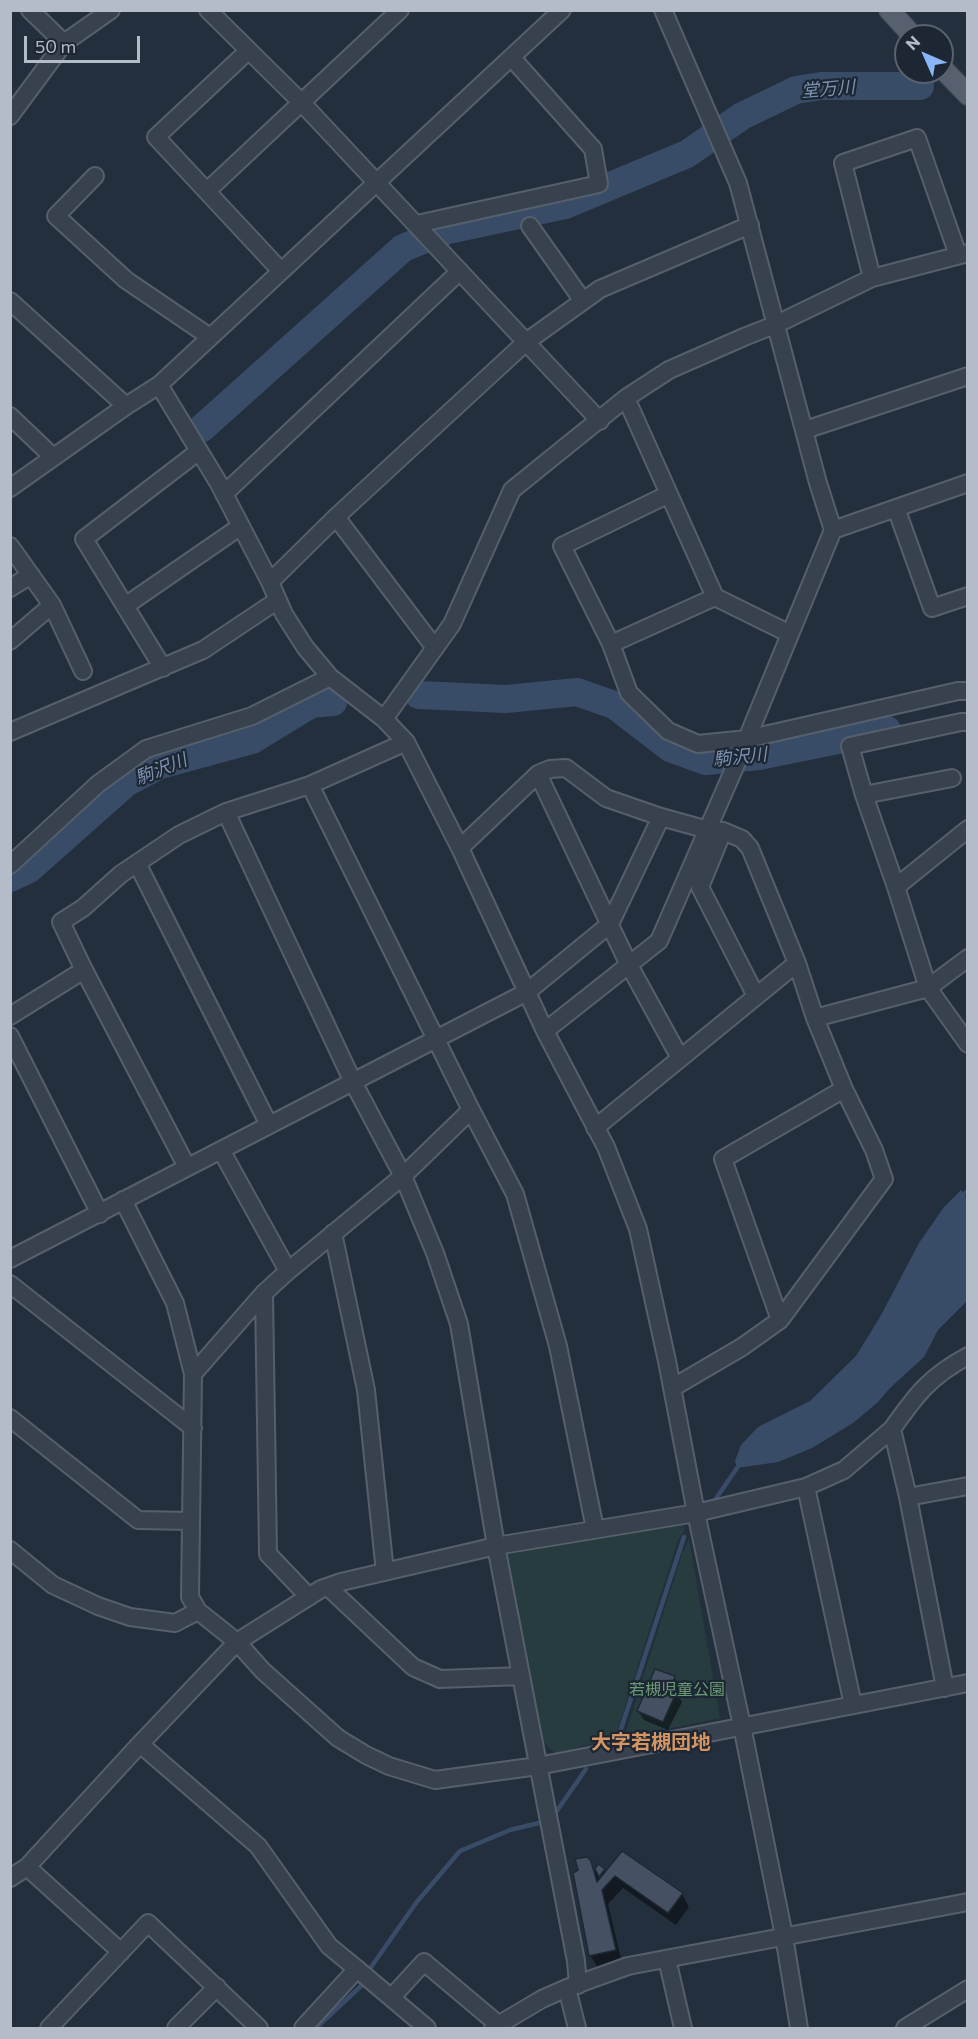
<!DOCTYPE html>
<meta charset="utf-8">
<style>
body{margin:0}
#map{position:relative;width:978px;height:2039px;overflow:hidden;background:#242f3e;font-family:Commissioner,sans-serif}
canvas{display:block}
.frame{position:absolute;inset:0;border:12px solid #b4bcc9;pointer-events:none}
.north{position:absolute;left:894px;top:24px;width:60px;height:60px;box-sizing:border-box;background:#1d2633;border:2px solid #59626f;border-radius:50%;rotate:315deg;font-size:16px;font-weight:700;line-height:24px;text-align:center;color:#b4bcc9}
.north::after{content:'';display:block;margin:auto;width:21px;height:27px;background:#8ab4f8;clip-path:polygon(50% 0,100% 100%,50% 72%,0 100%)}
.scale{position:absolute;left:24px;top:36px;width:116px;height:27px;box-sizing:border-box;border:3px solid #b4bcc9;border-top:0;padding-left:8px;font-size:18px;line-height:21px;white-space:nowrap;color:#b4bcc9;-webkit-text-stroke:4px #1d2633;paint-order:stroke}
</style>
<div id="map">
<canvas width="978" height="2039"></canvas>
<div class="frame"></div>
<div class="north">N</div>
<div class="scale">50 m</div>
</div>
<script>
const c = document.querySelector('canvas').getContext('2d');
c.lineJoin = 'round';
function fillPath(path, color) {
  c.fillStyle = color;
  c.fill(path, 'evenodd');
}
function trace(path, color, width, dash) {
  c.strokeStyle = color;
  c.lineWidth = width;
  c.lineCap = dash ? 'butt' : 'round';
  c.setLineDash(dash || []);
  c.stroke(path);
}
function drawText(font, color, halo, rows, align = 'center') {
  c.font = font + ' Commissioner,"Noto Sans JP",sans-serif';
  c.lineWidth = 4.5;
  c.setLineDash([]);
  c.textBaseline = 'middle';
  c.strokeStyle = halo;
  c.fillStyle = color;
  for (const [text, x, y, turn = 0] of rows) {
    c.save();
    c.translate(x, y);
    c.rotate((+turn || 0) * Math.PI / 180);
    c.textAlign = isNaN(turn) ? turn : align;
    if (halo) c.strokeText(text, 0, 0);
    c.fillText(text, 0, 0);
    c.restore();
  }
}
fillPath(new Path2D(`
 M682 1522 685 1530 678 1540 615 1738 555 1753 544 1743 506 1555Z
 M689 1539 720 1718 624 1738 682 1554Z`), '#263c3f');
fillPath(new Path2D(`
 M961 1190 967 1199V1301L938 1330 924 1357 890 1388 878 1402 853 1423 812 1448 778 1462 737 1468 735 1461 741 1445 758 1427 810 1401 856 1356 880 1317 919 1243 944 1207Z`), '#394c67');
fillPath(new Path2D(`
 M674 1677 680 1687 679 1697 682 1702 668 1730 644 1720 638 1711Z
 M590 1862 595 1871 598 1866 606 1873 682 1894 689 1907 676 1925 623 1888 608 1904 622 1963 598 1968 590 1955Z`), '#0007');
trace(new Path2D(`
 M960 1197 968 1191
 M713 1503 737 1468
 M618 1738 684 1537
 M556 1812 586 1769
 M369 1970 416 1903 460 1851 510 1830 543 1822
 M316 2028 361 1986`), '#394c67', 4.5);
trace(new Path2D(`
 M202 428 403 248 448 230 565 205 687 154 742 116 796 90 821 86H920
 M419 695 506 699 577 692 614 705 670 748 706 761 759 756 887 730
 M10 878 29 869 126 783 160 765 252 740 311 704 333 702`), '#394c67', 28);
const building = new Path2D(`
 M655 1669 675 1676 673 1682 676 1684 673 1689 677 1691 663 1722 637 1711Z
 M622 1851 683 1893 668 1913 615 1876 602 1890 616 1950 589 1956 573 1873 578 1870 575 1859 587 1857 591 1861 597 1882Z
 M598 1864 605 1869 599 1877 595 1869Z`);
fillPath(building, '#455162');
trace(building, '#1f2835', 1.5);
const minor = new Path2D(`
 M30 10 64 43
 M208 10 301 102 600 421
 M248 51 156 137 281 271
 M10 116 64 43 111 10
 M95 176 56 216 126 280 210 337
 M207 191 400 10
 M417 224 599 184 593 149 512 58
 M530 226 583 301
 M872 278 843 163 917 138 958 255
 M10 301 126 406
 M159 385 218 482 270 582 284 614 305 647 330 677 384 719 406 742 460 848 545 1031 606 1147 638 1229 667 1361 696 1513 742 1726 784 1936 799 2028
 M626 398 715 597 790 634
 M10 416 53 457
 M805 430 968 376
 M10 488 126 406 159 385 562 10
 M224 494 460 271
 M669 494 562 546 611 644 715 597
 M896 508 932 608 968 596
 M336 517 435 648
 M833 530 968 483
 M10 546 52 605 83 671
 M270 582 336 517 526 342 600 289 750 225
 M10 588 31 575
 M125 606 241 526
 M10 641 52 605
 M611 644 629 693 668 731 698 744 747 739 958 691H968
 M163 668 84 539 199 451
 M384 719 452 624 512 490 626 398 669 370 744 337 777 324 872 278 968 253
 M968 722H961L850 746 864 795 896 887 928 988 968 1044
 M10 732 203 650 278 600
 M538 774 629 965 680 1058
 M310 785 471 1110
 M864 795 952 778
 M226 812 353 1082 403 1176 435 1253 459 1324 496 1546 576 1961 578 1985
 M723 831 700 887 756 996
 M460 848 538 774 550 769 566 768 606 798 661 817 708 830 723 831 742 839 750 848 797 963 815 1018 844 1089 874 1150 884 1179 780 1320 742 1347 672 1388
 M137 863 269 1125
 M10 865 98 784 146 749 252 716 330 677
 M896 887 968 829
 M84 970 187 1167
 M10 1016 84 970 61 922 83 908 121 874 179 835 226 812 310 785 406 742
 M815 1018 928 988 968 958
 M545 1031 659 941 744 746 833 530 818 483 738 183 663 10
 M10 1036 100 1214
 M595 1128 797 963
 M221 1150 288 1271
 M123 1200 175 1303 193 1374 190 1597 198 1611 237 1642 263 1671 338 1738 366 1755 389 1766 435 1780 538 1766 968 1683
 M333 1233 366 1390 385 1572
 M10 1259 527 992 610 924 661 817
 M10 1284 193 1428
 M264 1293 268 1554 309 1597
 M780 1320 723 1159 844 1089
 M968 1356C930 1376 916 1395 892 1429L908 1497 968 1486
 M193 1374 264 1293 288 1271 403 1176 471 1110 515 1194 558 1346 595 1529
 M10 1418 138 1520 191 1521
 M806 1487 853 1705
 M908 1497 945 1688
 M10 1550 53 1585 98 1606 130 1617 175 1623 198 1611
 M328 1587 413 1667 440 1679 521 1676
 M140 1744 258 1846 329 1946 357 1969
 M27 1867 121 1952
 M10 1878 27 1867 140 1744 237 1642 321 1589 341 1582 496 1546 696 1513 806 1487 844 1470 892 1429
 M667 1959 683 2028
 M567 1988 577 2028
 M391 1998 424 1962 499 2025
 M49 2028 148 1923 259 2028
 M176 2028 217 1987
 M303 2028 357 1969 427 2028
 M493 2028 542 1999 567 1988 628 1966 968 1902
 M905 2028 968 1989`);
const major = new Path2D(`
 M889 10 913 36
 M942 68 968 95`);
trace(minor, '#565f6c', 20);
trace(major, '#414a57', 22);
trace(minor, '#38414e', 16);
trace(major, '#56606e', 20);
drawText('16px', '#6b9a76', '#1d2633', [
 ["若槻児童公園",677,1690]
]);
drawText('italic 18px', '#7c92b1', '#1d2633', [
 ["堂万川",828,89,-5],
 ["駒沢川",740,757,-6],
 ["駒沢川",161,769,-22]
]);
drawText('bold 20px', '#d59563', '#1d2633', [
 ["大字若槻団地",651,1742]
]);
</script>
